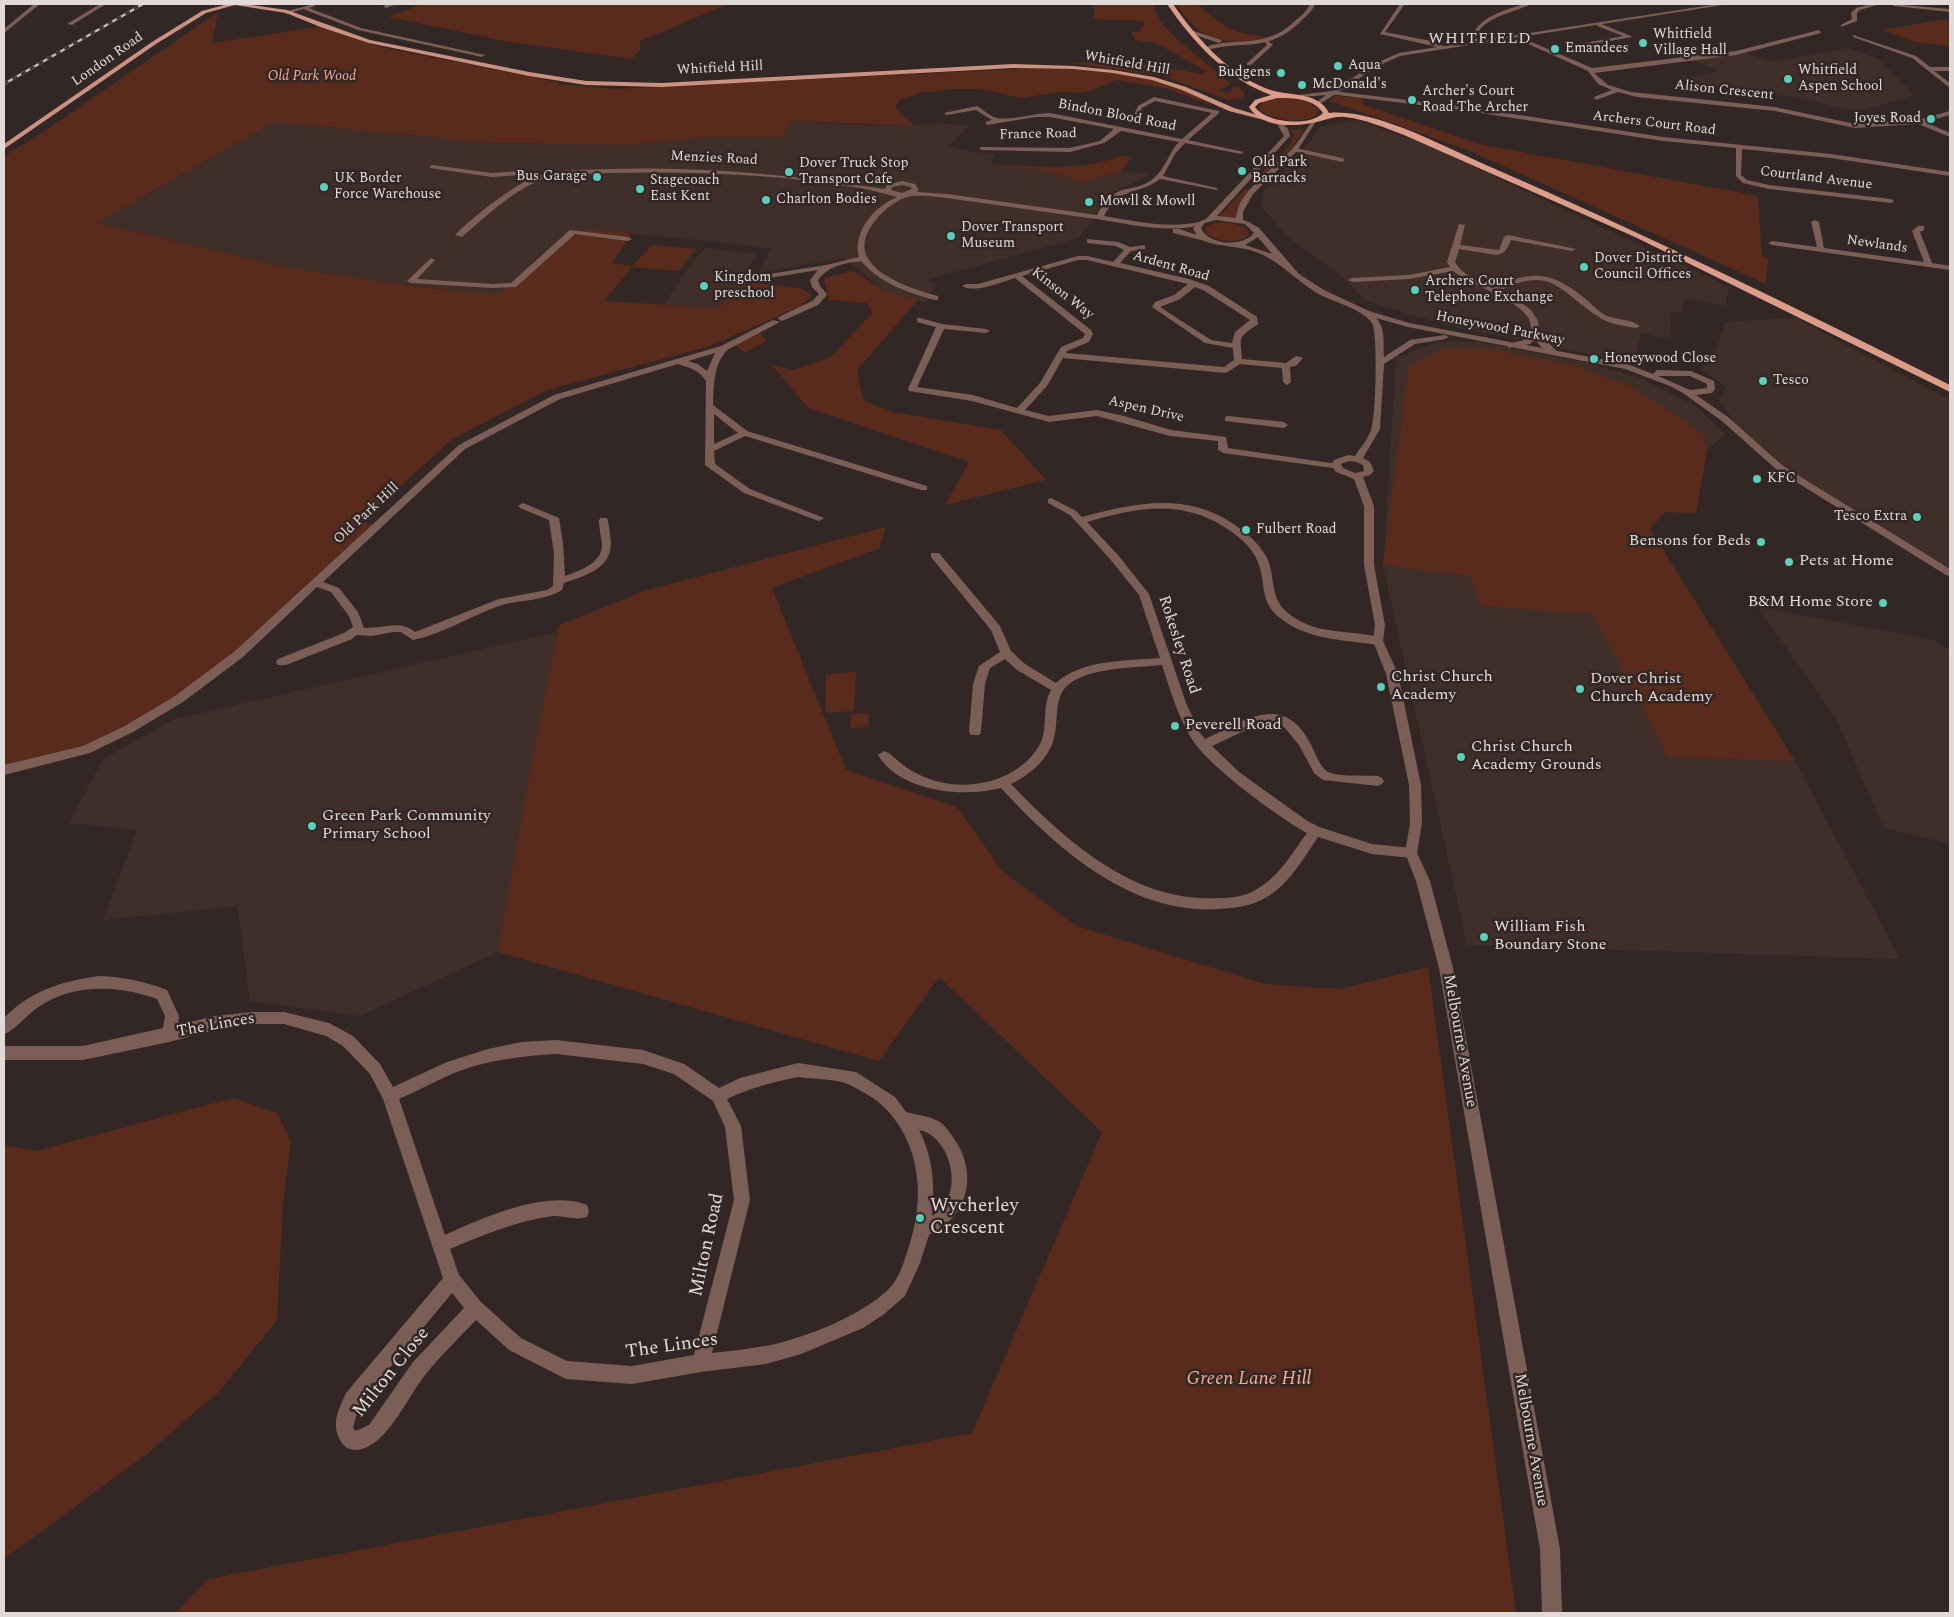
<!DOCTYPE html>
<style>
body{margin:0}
#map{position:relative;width:1954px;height:1617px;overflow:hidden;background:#322724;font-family:Spectral,serif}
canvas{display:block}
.frame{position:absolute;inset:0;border:5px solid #e2dad8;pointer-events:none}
</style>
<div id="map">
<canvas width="1954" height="1617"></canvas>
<div class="frame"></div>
</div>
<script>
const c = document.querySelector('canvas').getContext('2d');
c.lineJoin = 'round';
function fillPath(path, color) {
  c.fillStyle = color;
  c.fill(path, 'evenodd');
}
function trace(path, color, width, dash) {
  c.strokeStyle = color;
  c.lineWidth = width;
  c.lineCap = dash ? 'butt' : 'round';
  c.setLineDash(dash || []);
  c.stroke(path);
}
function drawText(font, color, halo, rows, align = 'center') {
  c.font = font + ' Spectral,serif';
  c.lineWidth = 5;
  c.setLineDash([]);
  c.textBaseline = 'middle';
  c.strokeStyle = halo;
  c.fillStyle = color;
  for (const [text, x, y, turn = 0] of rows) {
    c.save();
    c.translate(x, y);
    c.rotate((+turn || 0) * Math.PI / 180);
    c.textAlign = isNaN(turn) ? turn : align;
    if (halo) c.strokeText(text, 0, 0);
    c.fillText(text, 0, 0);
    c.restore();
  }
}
fillPath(new Path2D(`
 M1848 48 1878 59 1914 95 1858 112 1799 98 1676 81 1681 77H1691L1719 71 1692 60 1747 53 1772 62Z
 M1357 120 1430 146 1729 287 1725 306 1685 298 1682 313 1671 311 1670 337H1658L1641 333 1636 351 1637 364 1449 326 1366 301 1339 274 1289 238 1261 206 1264 191 1303 151 1320 127Z
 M791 121 858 125 915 126 936 123 969 126 949 146 972 152 995 154 990 164 1040 170 1085 182 1121 171 1150 174 1109 195 1079 238 926 280 936 284 926 303 885 291 844 258 758 273 771 249 719 242 578 229 498 294 418 287 280 266 97 223 274 122 492 143 630 145 707 137H781Z
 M705 248 757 254 720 308 664 305 687 269Z
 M1795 318 1950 400V573L1780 468 1746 439 1719 400 1726 387 1699 368 1712 363 1725 322Z
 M1438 342H1478L1579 361 1640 378 1696 406 1725 434 1707 451 1696 513 1665 512 1650 529 1795 761 1900 959 1467 945 1383 565 1396 358Z
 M1758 607 1934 640 1950 650V844L1884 828 1836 719Z
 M558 632 498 952 360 1016 250 1001 237 906 103 920 137 830 69 823 103 759 175 719Z`), '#402e29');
fillPath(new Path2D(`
 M422 4H728L640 41V49L632 59 505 41 389 17Z
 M1095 4H1153L1160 21 1179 41 1231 84 1219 91 1228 93 1232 90 1231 88 1238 86 1244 92V97L1228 100 1162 76 1070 63 1110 62 1161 67 1203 74 1206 71 1156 43 1135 40 1131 32 1140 31 1145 21 1093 19Z
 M1175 4H1197C1223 27 1232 33 1267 37L1263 39C1214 45 1205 41 1175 4Z
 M218 12 212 43 318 27 381 47 557 82 558 84 614 89 657 87 1013 69C1079 68 1156 68 1213 106L1168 89 1117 80 1084 93 1059 92 1021 98 981 89H951L921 93 899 100 895 108 915 126 792 121 782 137H707L630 145 492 143 274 122 97 223 280 266 418 287 498 294 578 229 632 233 612 263 632 266 652 245 697 249 678 271 632 267 604 301 720 308 739 280 803 289 812 296 799 307 710 346 547 390 451 440 361 522 377 525 239 654 129 729 38 763 4 770V156L43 132Z
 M1939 20 1950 21V47L1916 42 1882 30Z
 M1335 96 1363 98 1362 104 1479 144 1758 196 1762 257 1768 258 1766 284 1470 151 1330 101Z
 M1291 98 1309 102 1318 109 1319 112C1309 126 1269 121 1259 108 1263 96 1281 98 1291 98Z
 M1291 129 1304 131 1286 155 1256 183 1251 182C1263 171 1291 150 1294 135Z
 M1121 156 1132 157 1121 171 1085 182 1040 170 990 164C1033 166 1079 172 1121 156Z
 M1245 189H1250L1236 210V218L1219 217Z
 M1227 222 1245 227 1249 234C1239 245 1217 242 1206 233V227L1214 223Z
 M854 271 885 291 918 300 857 370 863 400 893 412 1001 430 1046 480 945 505 969 462 808 408 772 365 794 370 831 357 872 313 867 303 829 300 824 278Z
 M760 333 767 341 745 353 735 345Z
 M1445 348H1483L1571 365 1630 386 1694 427 1704 436 1707 451 1696 513 1665 512 1650 529 1795 761 1668 757 1593 614 1481 606 1470 576 1383 565 1409 366Z
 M886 527 880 548 772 588 846 770 957 807 1003 872 1077 926 1265 984 1340 989 1428 967 1516 1613H175L208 1579 972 1433 1102 1132 939 977 879 1061 498 952 531 767 559 625 644 591Z
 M856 672 854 711 825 713 826 674Z
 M869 713V727L850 728 851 714Z
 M233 1098 277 1113 291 1141 283 1202 277 1320 219 1392 197 1410 148 1453 4 1559V1145L36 1151Z`), '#582b1d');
fillPath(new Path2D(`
 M34 4H40L4 33V29Z
 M100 4H106L72 25 67 24Z
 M314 4 315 6 309 8 361 28 485 55 482 57 358 30 303 9 287 14 284 12Z
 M389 4H397L386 8 383 6Z
 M1400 4H1405L1385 32 1431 41 1446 47V49L1380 34Z
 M1524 4H1531C1515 13 1470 19 1478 45L1472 43C1471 19 1505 10 1524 4Z
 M1872 4H1880L1860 10 1857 13V21L1841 27V25L1852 19 1851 13 1856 8Z
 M1891 4 1950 9V12L1894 6Z
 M1599 23 1631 36 1632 37 1577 47 1579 44 1623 36 1597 26Z
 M1819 30 1821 33 1736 55 1594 73 1608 85 1631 92 1775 107 1855 124 1918 120 1950 111V115L1925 122 1950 133V137L1918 124 1855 128 1775 111 1637 97 1618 92 1596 100 1594 97 1612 90 1598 84 1588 71 1515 38 1520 37 1592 68 1736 51Z
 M1853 35 1916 56 1930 67H1950V71H1934L1950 83V88L1912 58 1853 37Z
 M1263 40H1267L1273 45 1251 65H1247V63L1267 45Z
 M1332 91 1467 107 1663 137 1831 154 1950 172V176L1831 158 1742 149 1741 175 1747 180 1769 185 1891 199 1894 201 1891 203 1769 189 1743 183 1736 176V148L1663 141 1467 111 1330 94Z
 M1154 97 1219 111V113L1188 140 1244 152 1241 154 1185 143 1175 154 1163 176 1217 188V190L1160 179C1136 197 1120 185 1104 216 1135 221 1168 229 1199 222L1203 224 1201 225C1167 234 1130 224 1096 219 1053 213 1011 207 968 201 955 199 918 193 907 197 893 202 881 212 872 225 842 267 908 288 938 296V300H935C908 293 880 283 861 261 845 263 828 266 818 280L820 286 827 294 826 296 818 305 782 321 778 319 779 317 812 301 819 294 812 287 810 280 818 270 763 279 744 275 748 273 763 275 826 265 859 257C852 232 875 206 897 197 884 194 873 190 860 188 778 174 693 171 610 173 589 174 556 172 538 181 510 193 485 217 462 237L455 235C474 216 510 188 534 177 554 169 588 170 609 169 702 166 793 175 885 189L887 185 902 181 915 184 919 190 917 192 947 194 1097 215C1117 178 1130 197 1154 178 1165 169 1169 152 1179 142L1121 131 1104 143 1070 152 982 150 980 149V147L1070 148 1100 141 1114 129 1050 117H1035L987 125 985 122 992 120 976 110 947 115 944 113 977 106C983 109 988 115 994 117 1007 122 1034 113 1050 113L1182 139 1212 113 1155 101 1142 108 1138 115H1134L1138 106ZM902 185 911 187 912 189 902 193 891 190 892 187Z
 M1295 148 1342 158 1345 160 1342 162 1293 151V149Z
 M432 165 492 173 521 171 524 173 521 175 492 177 430 168V166Z
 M1815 220 1819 222 1824 248 1924 262 1912 231 1918 226H1924V230L1920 232 1932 263 1950 266V270L1772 245 1768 243 1772 241 1817 247 1811 222Z
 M1459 224 1465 225 1460 245 1499 250 1504 237 1508 235 1576 249 1572 251 1511 240C1507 249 1506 253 1496 255L1459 249 1455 262C1462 275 1479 281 1493 288 1530 271 1549 270 1582 296 1590 302 1598 312 1607 316 1617 320 1631 319 1640 326L1636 328C1625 326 1608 324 1599 317 1557 290 1553 265 1499 291L1518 300 1531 310 1538 321 1540 335 1560 354 1556 356 1541 347 1535 339 1530 344 1508 348V344L1524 340 1532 334C1531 329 1531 324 1529 319 1519 300 1472 286 1453 271L1409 279 1352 282 1348 280 1352 278 1409 275 1450 267 1447 262Z
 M1173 229H1179L1209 239 1205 241 1173 233Z
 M570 230 628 237 632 239 628 241 575 234 516 287 493 288 411 283 407 281 431 258 435 260 417 279 493 284 511 283Z
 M1087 239 1118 242 1130 247 1145 245V249L1131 251 1120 263 1189 279 1209 286 1257 317 1258 324C1238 338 1240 335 1242 359L1286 363 1296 356 1303 358 1296 366 1290 367 1291 382 1287 385 1283 382 1282 368 1240 364 1226 373 1063 358 1047 386 1025 410 1049 416 1097 410 1124 416 1171 430 1226 437 1228 448 1337 464 1340 465V469L1223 453 1218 450V441L1170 436 1097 416 1049 422 972 401 909 391 908 389 936 327 917 322V318H920L942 324 986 329 990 331 986 333 944 329 917 387 973 395 1017 408 1040 383 1061 347 1083 338 1085 334 1015 278C1001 282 975 294 962 286L966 284H978L1078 256H1087L1113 262 1124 250 1116 246 1087 243ZM1078 260H1087L1188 284 1174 295 1155 302 1152 307 1205 343 1233 348 1234 360 1224 367 1066 353 1067 351 1089 342 1093 334 1091 330 1022 276ZM1195 287 1203 290 1250 320 1235 332 1232 343 1211 340 1160 307 1180 299Z
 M773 320 780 322 727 350C713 366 714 385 713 405L747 431 927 486V490H921L745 436 714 451 715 464 750 489 824 518 819 521 816 520 744 493 705 465 706 381C698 369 690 368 678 364L560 399 465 449 323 582 339 588 358 612 364 628C383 629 399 619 415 632L499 599 547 590 553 586 554 553 549 520 520 508 518 506 523 503 559 518 563 543 565 576C579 571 603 563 602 544 601 536 599 528 599 520L601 518H607C609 523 609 528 610 534 616 567 590 574 564 583L562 590C542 602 520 599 499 606 470 616 443 634 413 640L401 632H393L372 636 357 635 352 639 286 665H278L276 662 278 659 344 633 353 627 349 616 331 592 317 587 243 657 183 702 133 732 90 753 4 775V765L83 746 125 726 175 696 235 651 459 445 554 395 721 346ZM715 353 707 371 698 364 688 361ZM714 414 738 433 714 444Z
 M1228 416 1284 422 1288 425 1284 428 1225 421V417Z
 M1051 498 1076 511 1082 517C1134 503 1185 492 1232 523 1246 532 1259 543 1267 558 1276 577 1269 598 1288 613 1315 636 1350 629 1382 638L1383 641 1382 644 1378 645C1345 640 1307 640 1280 618 1258 601 1267 581 1257 560 1251 546 1238 536 1226 528 1180 498 1136 508 1087 522L1118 555 1149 594 1186 703 1200 733 1205 739C1243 721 1283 691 1310 743 1315 752 1319 766 1328 772 1338 777 1366 775 1378 776L1382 778 1384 781 1382 784 1378 786 1323 780 1314 773 1299 745 1285 728 1275 721 1261 723 1212 746 1239 772 1306 820 1319 827 1372 844 1411 848 1416 849 1417 853 1416 857 1411 858 1372 854 1318 837C1303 859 1290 883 1267 897 1253 906 1235 908 1219 909 1131 915 1057 849 1001 788 963 798 900 792 878 755L884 751C891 753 896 760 902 764 908 769 915 773 922 776 961 794 1016 784 1039 746 1049 729 1041 707 1051 690L1017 670 1005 659 990 668 985 684 981 732 979 735H971L969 732 973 684 979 666 1000 652 991 630 931 557V553H939L1000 626 1011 651 1025 664 1056 683C1082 659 1127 661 1160 658L1139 595 1110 559 1070 515 1048 503V499ZM1162 665C1170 689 1177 714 1190 736 1205 764 1278 817 1307 833 1292 853 1280 876 1257 889 1245 897 1231 898 1217 898 1134 903 1065 840 1011 784 1030 775 1049 759 1054 738 1059 720 1053 697 1069 684 1091 667 1135 668 1162 665Z
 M99 976C123 977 144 981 167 990L179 1016 178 1025 215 1016 253 1012H284L329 1023 353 1036 380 1064 393 1087 447 1062 488 1049 521 1042 556 1040 643 1050 684 1064 719 1088 740 1078 798 1063 856 1072 895 1097 906 1112C917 1115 930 1116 940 1122 947 1127 952 1136 957 1143 978 1178 966 1218 929 1235L920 1263 905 1296 883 1315 863 1328 801 1354 766 1364 701 1372 632 1384 566 1379 509 1350 476 1320C459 1338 441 1355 426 1374 409 1394 389 1442 362 1449 354 1451 347 1450 342 1443 330 1425 338 1411 346 1393L443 1278 383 1099 370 1074 343 1046 326 1036 284 1024H253L215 1030 169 1042 83 1060H4V1046H83L163 1028 165 1016 157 999C119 985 71 983 37 1008 27 1015 13 1032 4 1034V1018C30 991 62 981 99 976ZM556 1054 643 1064 674 1074 713 1101 725 1127 734 1200 694 1355 632 1366 567 1361 521 1338 481 1302 459 1275 450 1249C483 1235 516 1221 553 1216 564 1215 576 1221 587 1217L589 1211 587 1205C547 1189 482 1218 445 1235L399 1099C417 1091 436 1081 454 1073 487 1060 521 1056 556 1054ZM798 1077C812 1079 839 1079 850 1085 861 1091 877 1099 885 1108 921 1145 925 1198 909 1246 905 1258 901 1274 893 1284 870 1313 801 1340 765 1346 748 1349 730 1351 712 1353L750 1200 741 1126 727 1099C750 1088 773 1082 798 1077ZM919 1130C945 1135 959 1174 948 1198 944 1205 939 1210 932 1216 935 1185 933 1157 919 1130ZM452 1293 464 1308 413 1362 369 1425 356 1431 353 1428 359 1405Z`), '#7b5f56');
fillPath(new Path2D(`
 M1310 4H1315C1312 12 1306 16 1300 22 1268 53 1244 40 1207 50L1204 48C1212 44 1222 43 1231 42 1256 41 1275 40 1295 21 1301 16 1307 11 1310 4Z
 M1718 4H1729L1400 56 1378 66 1320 104 1315 103 1326 95 1292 98 1289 96 1332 91 1374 64 1399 53Z
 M1191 30 1221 40 1222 41 1219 43 1189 33Z
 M1275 120H1279L1288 129 1290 136 1217 216 1236 218C1237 192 1276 167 1292 149 1300 140 1306 129 1313 120H1317L1297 151 1253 194 1243 212V220L1249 222 1259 228 1299 274 1324 290 1369 311 1409 323 1627 364 1653 374 1657 370 1691 371 1714 381 1715 389 1712 393 1696 395 1728 417 1783 466 1950 569V576L1946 575 1777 470 1722 421 1683 393 1670 386 1625 369 1408 327 1376 318C1386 328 1383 344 1384 357L1410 340 1445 335 1449 337 1445 339 1415 344 1384 364 1380 429 1363 458 1370 462 1374 471 1370 475 1363 477 1374 506V565L1385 625 1383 641 1398 674 1421 785 1422 823 1417 853 1430 881 1453 968 1560 1549 1562 1613H1542L1540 1549 1439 968 1416 881 1405 853 1410 823 1409 785 1386 674 1373 641 1375 625 1364 565V506L1354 479 1336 472 1331 465 1334 460 1348 455 1355 456C1360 448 1368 439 1371 430 1376 418 1378 333 1372 323 1361 308 1335 303 1319 294 1296 281 1280 261 1256 252 1239 246 1221 247 1204 241L1197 236 1193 228 1201 221 1206 219 1284 136ZM1216 220 1245 224 1254 233C1243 247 1209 246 1201 228L1205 223ZM1258 237 1272 254 1245 245ZM1658 376H1690L1707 384V388L1690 390ZM1349 461 1356 462 1363 465 1364 471 1355 473 1343 468 1341 464Z`), '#7b5f56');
fillPath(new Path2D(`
 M228 4H244L287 10 370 40 529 72 586 81 662 83 1013 64 1073 66 1113 70 1154 77 1186 87 1234 108 1271 119 1268 121 1229 111 1182 90 1152 80 1113 73 1073 69 1013 68 662 87 586 85 529 76 369 43 323 28 286 13 235 5 206 13 156 44 4 149V144L152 42 202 11Z`), '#cb9281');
fillPath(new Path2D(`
 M1167 4H1173C1196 37 1226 72 1265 88 1285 97 1318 90 1329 113 1374 108 1444 147 1486 165 1643 233 1797 308 1950 385V392L1635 237 1404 135C1385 128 1365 119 1345 117 1332 116 1324 121 1312 123 1291 127 1261 127 1249 107L1255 100 1271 95C1227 79 1193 42 1167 4ZM1277 98C1293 98 1313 98 1323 113 1310 127 1266 123 1255 107L1259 103Z`), '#db9c8a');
const rail = new Path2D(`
 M4 84 143 4`);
trace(rail, '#c6bebc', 2.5);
trace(rail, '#322724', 2, [5]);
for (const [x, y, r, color] of [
 [1643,43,5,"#5bcebc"],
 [1555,49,5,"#5bcebc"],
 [1338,66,5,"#5bcebc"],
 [1281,73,5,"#5bcebc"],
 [1788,79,5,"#5bcebc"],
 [1302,85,5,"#5bcebc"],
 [1412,100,5,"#5bcebc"],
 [1931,119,5,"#5bcebc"],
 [1242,171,5,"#5bcebc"],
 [789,172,5,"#5bcebc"],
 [597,177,5,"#5bcebc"],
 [324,187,5,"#5bcebc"],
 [640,189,5,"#5bcebc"],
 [766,200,5,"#5bcebc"],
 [1089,202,5,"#5bcebc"],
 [951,236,5,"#5bcebc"],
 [1584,267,5,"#5bcebc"],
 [704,286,5,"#5bcebc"],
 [1415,290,5,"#5bcebc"],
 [1594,359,5,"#5bcebc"],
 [1763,381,5,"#5bcebc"],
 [1757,479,5,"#5bcebc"],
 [1917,517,5,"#5bcebc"],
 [1246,530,5,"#5bcebc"],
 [1761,542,5,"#5bcebc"],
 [1789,562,5,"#5bcebc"],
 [1883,603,5,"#5bcebc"],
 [1381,687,5,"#5bcebc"],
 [1580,689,5,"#5bcebc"],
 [1175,726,5,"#5bcebc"],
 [1461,757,5,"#5bcebc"],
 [312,826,5,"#5bcebc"],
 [1484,937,5,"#5bcebc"],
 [920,1218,5,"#5bcebc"]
]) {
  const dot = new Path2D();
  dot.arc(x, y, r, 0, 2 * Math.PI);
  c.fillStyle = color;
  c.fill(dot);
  trace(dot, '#322724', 2);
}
drawText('14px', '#e2dad8', '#322724', [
 ["Whitfield",1653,35],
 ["Village Hall",1653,51],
 ["Emandees",1565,49],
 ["Aqua",1348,66],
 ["Whitfield",1798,71],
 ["Aspen School",1798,87],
 ["Budgens",1271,73,"right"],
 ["McDonald's",1312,85],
 ["Archer's Court",1422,92],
 ["Road The Archer",1422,108],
 ["Joyes Road",1921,119,"right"],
 ["Old Park",1252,163],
 ["Barracks",1252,179],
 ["Dover Truck Stop",799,164],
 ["Transport Cafe",799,180],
 ["Bus Garage",587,177,"right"],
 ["UK Border",334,179],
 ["Force Warehouse",334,195],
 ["Stagecoach",650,181],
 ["East Kent",650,197],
 ["Charlton Bodies",776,200],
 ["Mowll & Mowll",1099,202],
 ["Dover Transport",961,228],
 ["Museum",961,244],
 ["Dover District",1594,259],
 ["Council Offices",1594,275],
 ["Kingdom",714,278],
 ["preschool",714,294],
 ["Archers Court",1425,282],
 ["Telephone Exchange",1425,298],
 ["Honeywood Close",1604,359],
 ["Tesco",1773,381],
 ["KFC",1767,479],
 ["Tesco Extra",1907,517,"right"],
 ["Fulbert Road",1256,530]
], 'left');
drawText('14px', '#e2dad8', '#322724', [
 ["London Road",108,60,-35],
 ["Whitfield Hill",1127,64,10],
 ["Whitfield Hill",720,69,-3],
 ["Alison Crescent",1724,91,6],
 ["Bindon Blood Road",1117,116,11],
 ["Archers Court Road",1654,124,7],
 ["France Road",1038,135,-1],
 ["Menzies Road",714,159,3],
 ["Courtland Avenue",1816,179,7],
 ["Newlands",1877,245,8],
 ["Ardent Road",1171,267,16],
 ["Kinson Way",1062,294,38],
 ["Honeywood Parkway",1500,329,11],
 ["Aspen Drive",1146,410,13],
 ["Old Park Hill",367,514,-43]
]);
drawText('italic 14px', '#f7ac96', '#322724', [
 ["Old Park Wood",312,77]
]);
c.letterSpacing = '1px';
drawText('16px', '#e2dad8', '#322724', [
 ["WHITFIELD",1480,40]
]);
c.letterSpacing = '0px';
drawText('16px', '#e2dad8', '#322724', [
 ["Bensons for Beds",1751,542,"right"],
 ["Pets at Home",1799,562],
 ["B&M Home Store",1873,603,"right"],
 ["Christ Church",1391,678],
 ["Academy",1391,696],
 ["Dover Christ",1590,680],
 ["Church Academy",1590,698],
 ["Peverell Road",1185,726],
 ["Christ Church",1471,748],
 ["Academy Grounds",1471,766],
 ["Green Park Community",322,817],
 ["Primary School",322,835],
 ["William Fish",1494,928],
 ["Boundary Stone",1494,946]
], 'left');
drawText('16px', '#e2dad8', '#322724', [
 ["Rokesley Road",1178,645,72],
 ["The Linces",216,1026,-10],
 ["Melbourne Avenue",1459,1041,80],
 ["Melbourne Avenue",1530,1440,80]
]);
drawText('19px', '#e2dad8', '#322724', [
 ["Wycherley",930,1207],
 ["Crescent",930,1229]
], 'left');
drawText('19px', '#e2dad8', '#322724', [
 ["Milton Road",708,1245,-78],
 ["The Linces",672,1347,-8],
 ["Milton Close",392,1373,-51]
]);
drawText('italic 19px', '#f7ac96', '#322724', [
 ["Green Lane Hill",1249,1380]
]);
</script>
